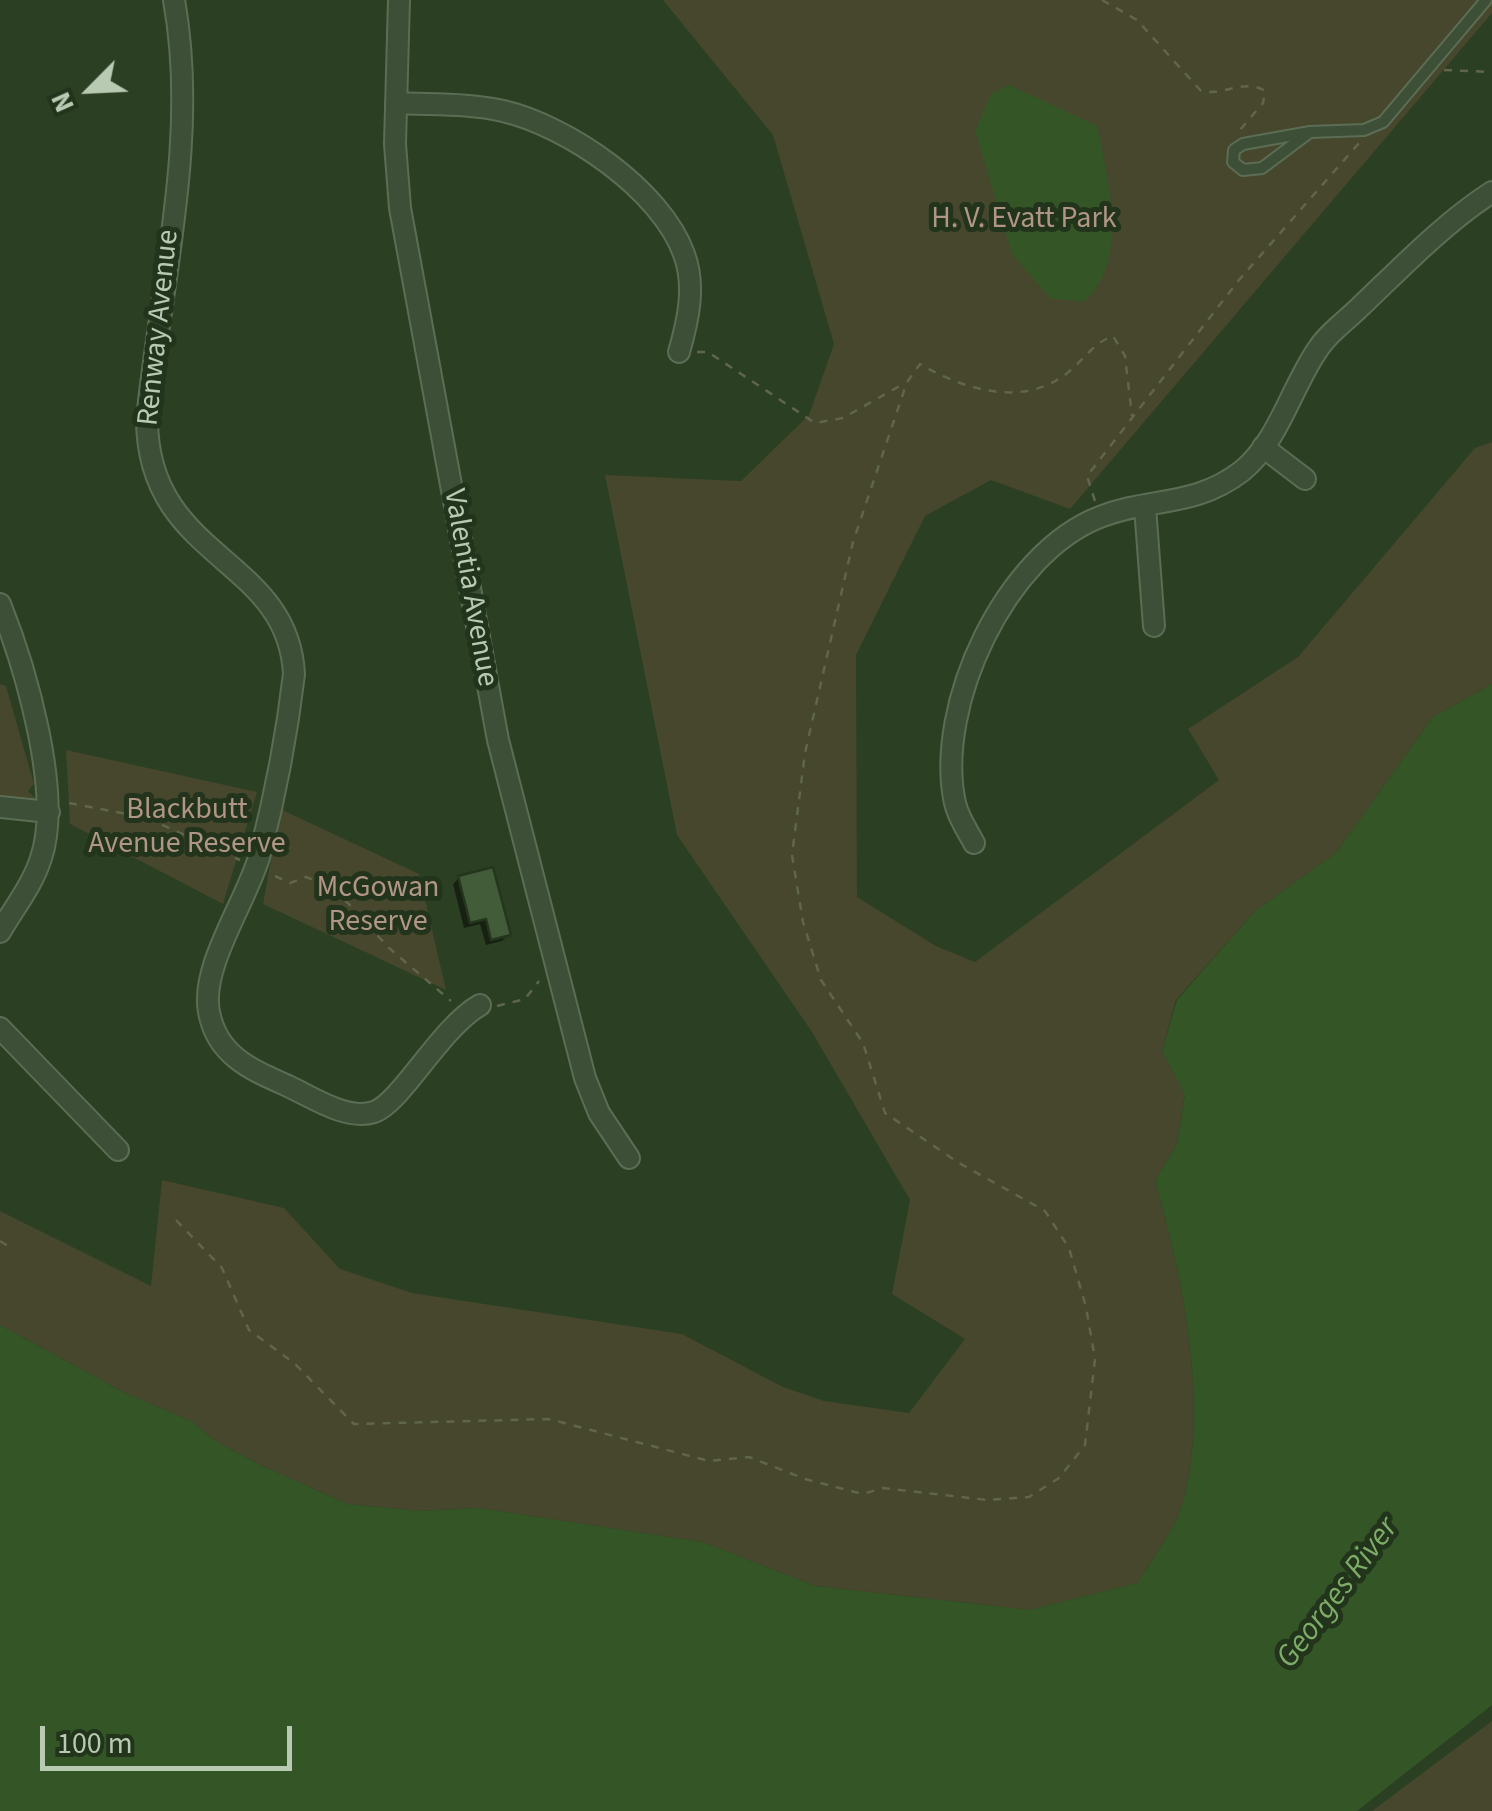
<!DOCTYPE html>
<style>
body{margin:0}
#map{position:relative;width:1492px;height:1811px;overflow:hidden;background:#2b3f22;font-family:"Source Sans 3",sans-serif}
canvas{display:block}
.north{position:absolute;left:40px;top:40px;width:100px;height:100px;-webkit-text-stroke:8px #22341b;paint-order:stroke;rotate:246deg;font-size:28px;font-weight:700;line-height:40px;text-align:center;color:#b8cab2}
.north::after{content:'';display:block;margin:auto;width:35px;height:45px;background:#b8cab2;clip-path:polygon(50% 0,100% 100%,50% 72%,0 100%)}
.scale{position:absolute;left:40px;top:1726px;width:252px;height:45px;box-sizing:border-box;border:5px solid #b8cab2;border-top:0;padding-left:12px;font-size:30px;line-height:35px;white-space:nowrap;color:#b8cab2;-webkit-text-stroke:8px #22341b;paint-order:stroke}
</style>
<div id="map">
<canvas width="1492" height="1811"></canvas>
<div class="north">N</div>
<div class="scale">100 m</div>
</div>
<script>
const c = document.querySelector('canvas').getContext('2d');
c.lineJoin = 'round';
function fillPath(path, color) {
  c.fillStyle = color;
  c.fill(path, 'evenodd');
}
function trace(path, color, width, dash) {
  c.strokeStyle = color;
  c.lineWidth = width;
  c.lineCap = dash ? 'butt' : 'round';
  c.setLineDash(dash || []);
  c.stroke(path);
}
function drawText(font, color, halo, rows, align = 'center') {
  c.font = font + ' "Source Sans 3",sans-serif';
  c.lineWidth = 10;
  c.setLineDash([]);
  c.textBaseline = 'middle';
  c.strokeStyle = halo;
  c.fillStyle = color;
  for (const [text, x, y, turn = 0] of rows) {
    c.save();
    c.translate(x, y);
    c.rotate((+turn || 0) * Math.PI / 180);
    c.textAlign = isNaN(turn) ? turn : align;
    if (halo) c.strokeText(text, 0, 0);
    c.fillText(text, 0, 0);
    c.restore();
  }
}
fillPath(new Path2D(`
 M663 0H1492V13L1070 509 991 480 925 516 856 655 857 897 936 946 975 962 1219 780 1188 729 1298 657 1475 448 1492 442V684L1433 717 1336 853 1255 911 1176 1000 1162 1051 1185 1094 1177 1144 1155 1181C1182 1273 1210 1408 1183 1502 1175 1530 1152 1559 1138 1583L1030 1610 815 1586 702 1542 478 1508 420 1511 347 1504 260 1465 214 1440 191 1421 123 1392 0 1325V1211L151 1286 162 1180 284 1208 340 1269 412 1293 682 1334 783 1387 824 1401 909 1413 965 1339 892 1294 910 1200 812 1032 677 835 605 475 741 481 809 415 834 344 773 135Z
 M0 684 6 686 34 784 28 791 49 812 0 807Z
 M66 750 257 792 223 904 70 824Z
 M280 809 419 874 446 990 263 904Z
 M1492 1721V1811H1372Z`), '#46472c');
fillPath(new Path2D(`
 M1009 85 1097 126C1108 181 1130 260 1084 302L1050 298 1012 254 975 131 991 94Z
 M1492 684V1705L1357 1811H0V1325L123 1392 191 1421 214 1440 260 1465 347 1504 420 1511 478 1508 702 1542 815 1586 1030 1610 1138 1583C1152 1559 1175 1530 1183 1502 1210 1408 1182 1273 1155 1181L1177 1144 1185 1095 1162 1051 1177 1000 1255 911 1336 853 1433 717Z`), '#345626');
fillPath(new Path2D(`
 M459 878 508 935 502 941 486 945 480 924 464 928 453 884Z`), '#0007');
const building = new Path2D(`
 M493 867 511 935 491 940 486 919 470 923 458 876Z`);
fillPath(building, '#425b38');
trace(building, '#24361d', 2.5);
const service = new Path2D(`
 M1310 132 1262 168 1243 170 1233 162 1234 150 1243 144 1310 132 1364 130 1383 122 1486 0`);
const minor = new Path2D(`
 M174 0C199 138 161 281 147 419 147 560 288 556 294 674 287 734 275 796 260 854 247 901 200 966 209 1012 217 1056 252 1070 288 1086 312 1097 347 1121 374 1112 401 1103 440 1028 480 1005
 M399 0 395 144 400 208 498 740 585 1078 599 1113 629 1158
 M396 103C431 105 469 103 503 111 568 126 661 190 684 254 696 286 688 321 679 352
 M1263 447 1305 479
 M1145 507 1154 626
 M0 604C25 666 63 794 41 858 33 884 14 908 0 932
 M0 807 49 812
 M974 843C967 830 958 817 955 803 934 706 1006 553 1100 517 1150 497 1194 508 1242 471 1278 442 1292 386 1318 349 1328 333 1347 320 1361 306 1402 267 1444 223 1492 192
 M0 1028 118 1150`);
trace(service, '#5b6d54', 14);
trace(minor, '#5b6d54', 24);
trace(new Path2D(`
 M1102 0 1137 20 1201 91C1224 96 1245 78 1265 91L1263 103 1240 130
 M1444 70 1492 72
 M697 352H708L815 423 843 418 905 383
 M1095 501 1087 476 1239 280 1359 143
 M69 803 147 818 240 860
 M275 876 290 883 306 877 335 889 389 948 451 1001
 M497 1006 525 999 539 981
 M176 1220 222 1268 249 1330 294 1363 354 1424 549 1419 709 1461 749 1457 805 1479 863 1494 883 1488 987 1500 1029 1497 1059 1478 1085 1445 1095 1359 1086 1307 1069 1248 1045 1211 959 1163 885 1113 863 1043 821 980 803 922 792 855 805 753 853 542 907 382 920 364C963 389 1021 408 1066 374 1083 361 1093 343 1113 336L1125 356 1132 416
 M0 1241 8 1246`), '#5f664b', 2.5, [8, 8]);
trace(service, '#3d4f36', 10);
trace(minor, '#3d4f36', 20);
drawText('30px', '#b19585', '#22341b', [
 ["H. V. Evatt Park",1024,220],
 ["Blackbutt",187,811],
 ["Avenue Reserve",187,845],
 ["McGowan",378,889],
 ["Reserve",378,923]
]);
drawText('30px', '#b8cab2', '#22341b', [
 ["Renway Avenue",160,328,-84],
 ["Valentia Avenue",469,588,80]
]);
drawText('italic 32px', '#7dac68', '#22341b', [
 ["Georges River",1339,1594,-53]
]);
</script>
